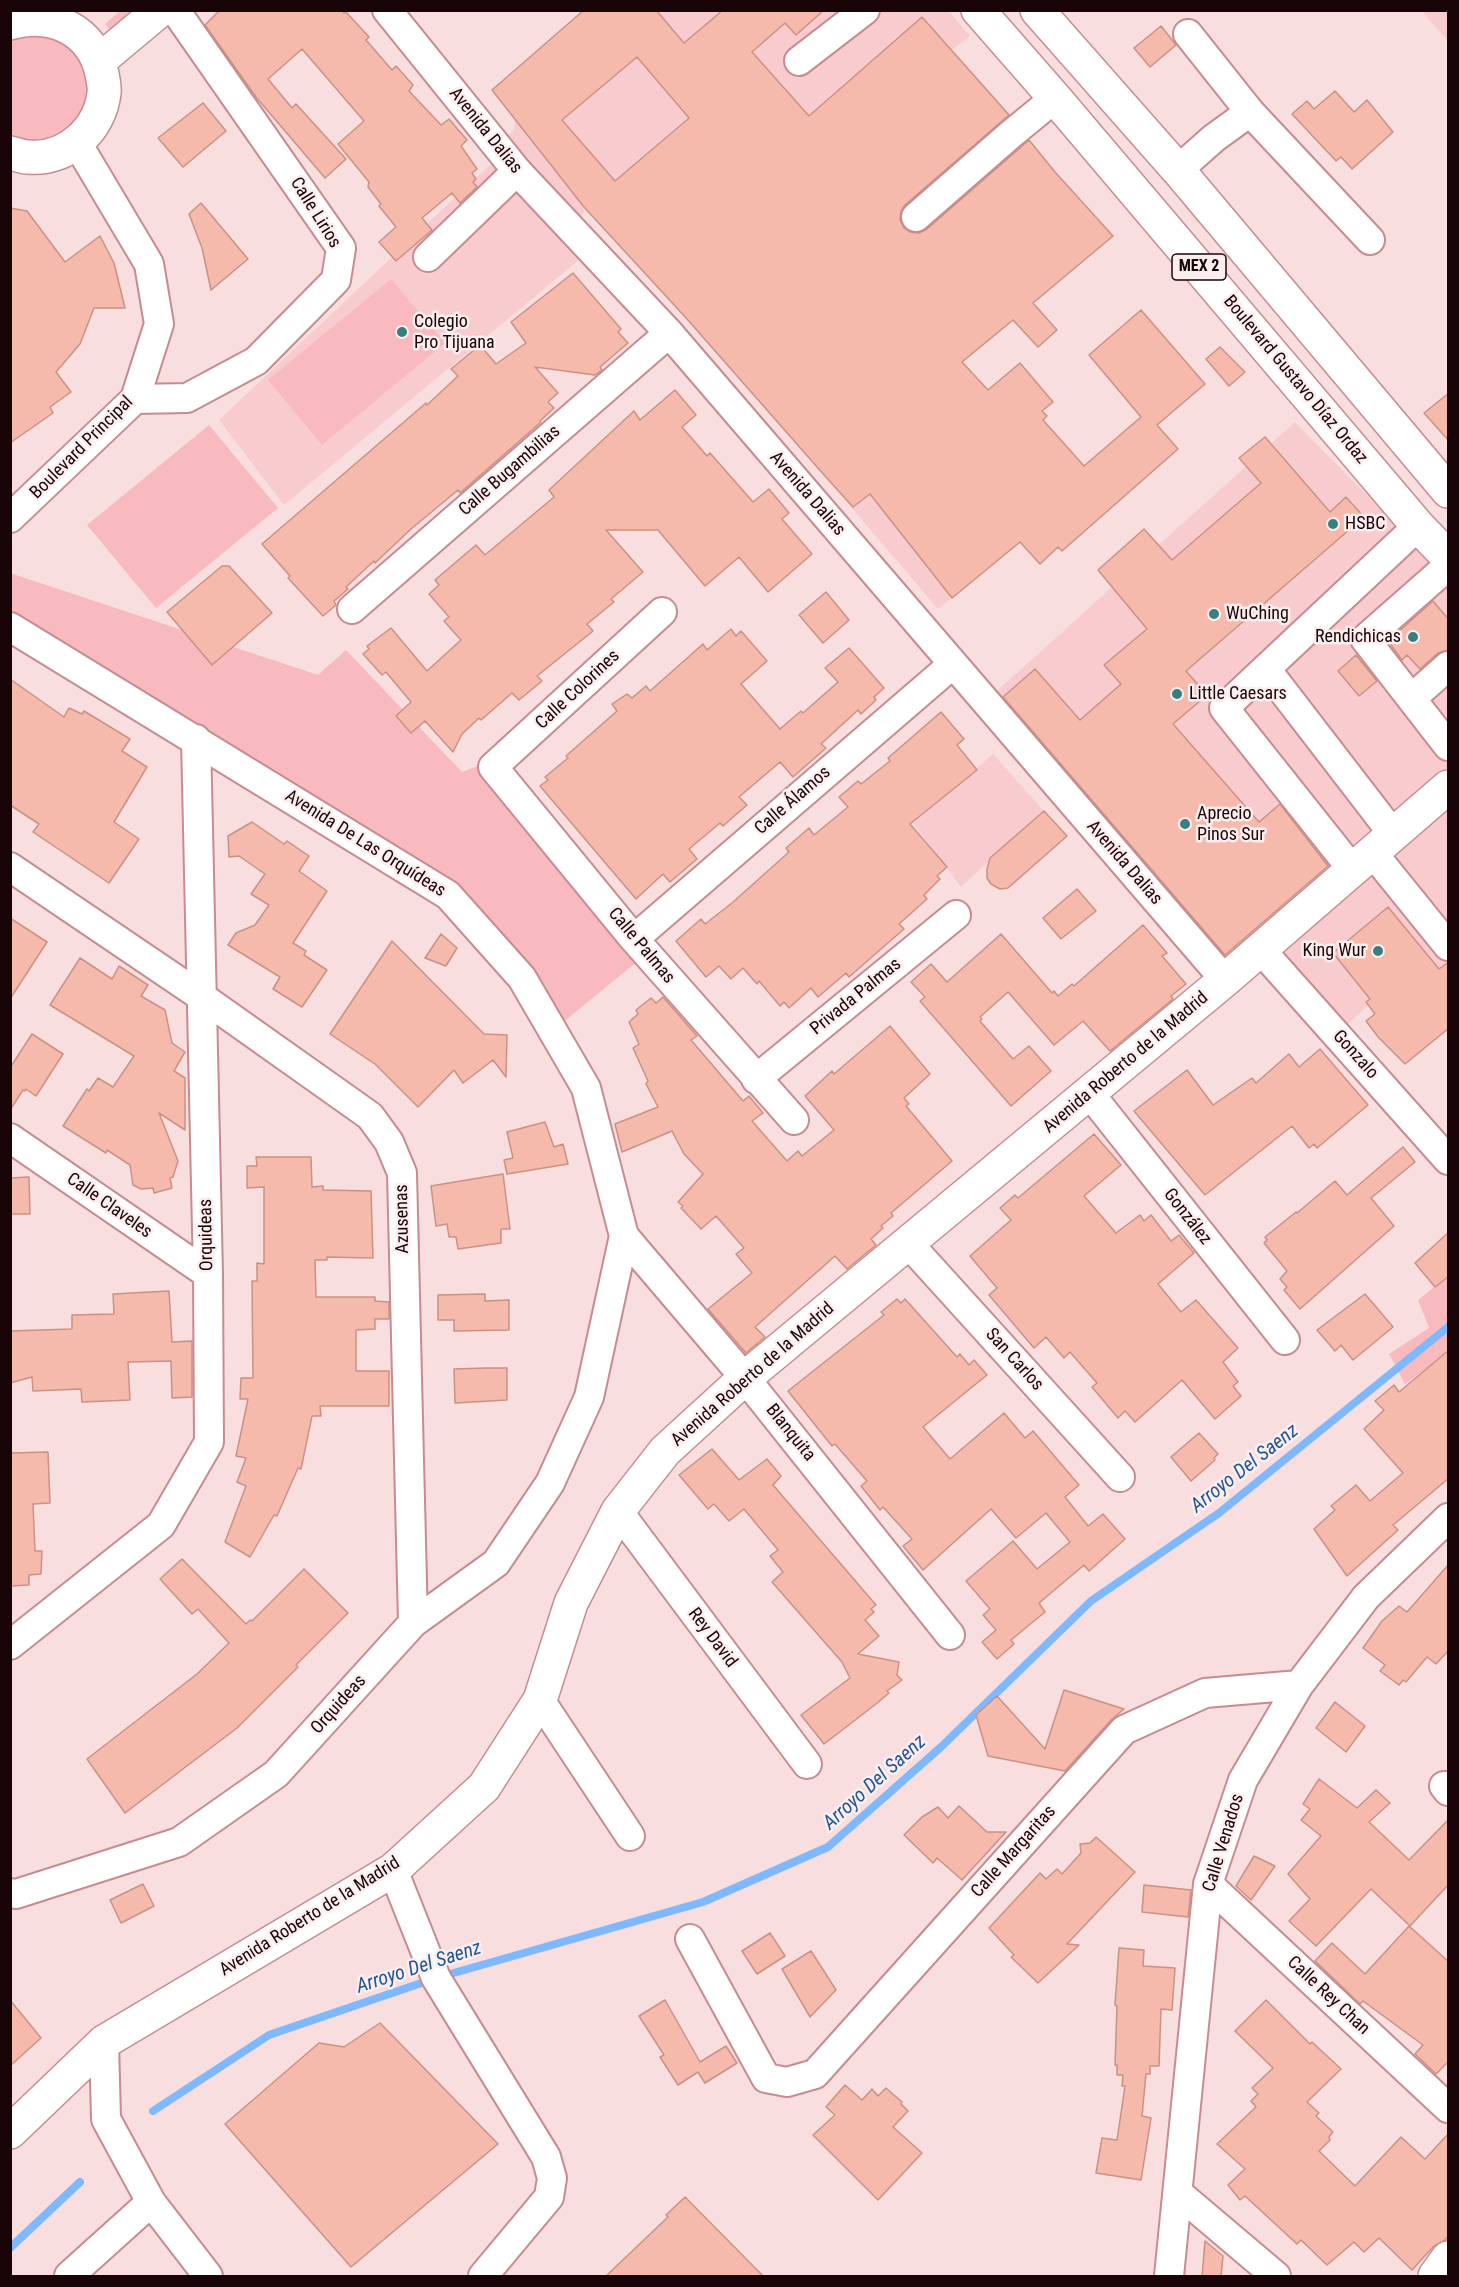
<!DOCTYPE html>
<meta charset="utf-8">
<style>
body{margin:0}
#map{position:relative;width:1459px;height:2287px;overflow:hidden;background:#f8dedf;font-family:"Roboto Condensed",sans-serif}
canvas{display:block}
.frame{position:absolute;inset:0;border:12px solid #190507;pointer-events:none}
</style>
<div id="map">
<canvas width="1459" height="2287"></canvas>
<div class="frame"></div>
</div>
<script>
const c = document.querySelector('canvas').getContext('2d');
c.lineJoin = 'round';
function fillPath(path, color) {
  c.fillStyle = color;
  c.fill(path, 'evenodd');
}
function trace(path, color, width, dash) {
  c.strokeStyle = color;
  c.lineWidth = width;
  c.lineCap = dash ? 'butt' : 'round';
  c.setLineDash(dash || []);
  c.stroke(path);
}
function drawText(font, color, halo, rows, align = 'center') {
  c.font = font + ' "Roboto Condensed",sans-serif';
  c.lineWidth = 5;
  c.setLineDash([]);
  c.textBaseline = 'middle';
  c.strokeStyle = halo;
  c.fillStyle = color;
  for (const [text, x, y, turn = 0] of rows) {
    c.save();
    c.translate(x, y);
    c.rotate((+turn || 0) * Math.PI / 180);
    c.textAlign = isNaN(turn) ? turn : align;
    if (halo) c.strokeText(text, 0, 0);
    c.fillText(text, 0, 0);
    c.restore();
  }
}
fillPath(new Path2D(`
 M645 11H949L970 36 952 50 994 96 1055 172 1113 236 963 362 1079 493 938 609 771 413 687 319 584 208V213L577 220 598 244 284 505 219 420 512 144 507 137 514 130 515 119ZM702 107 605 189 688 117Z
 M1422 11H1448V41Z
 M1295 422 1448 578V981L1423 953 1344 1028 1269 949 1231 982 987 700Z
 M993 754 1044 811 961 887 913 823Z`), '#f8cccf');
fillPath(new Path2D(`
 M120 11H139L113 33 105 24Z
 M27 34 61 39 86 63 92 98 75 129 41 143 23 142 11 136V40Z
 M391 279 445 343 322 445 268 380Z
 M209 425 278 508 156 608 87 525Z
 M10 573 318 675 346 650 462 772 477 766 639 960 556 1028 495 943 11 621Z
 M1448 1276V1354L1405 1384 1389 1354 1429 1328 1418 1300Z`), '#f8babe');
trace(new Path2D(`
 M153 2111 269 2035 436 1978 703 1902 828 1847 941 1747 1091 1601 1219 1513 1448 1327
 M10 2248 80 2182`), '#7eb8ff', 8);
const building = new Path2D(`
 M220 10H342L344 13 346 12 369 37 366 40 392 70 396 66 413 85 409 91 441 125 449 119 467 140 461 146 477 169 472 173 476 179 473 182 477 187 460 203 452 193 422 218 432 230 396 261 379 242 396 227 379 206 381 204 368 187 369 182 338 144 364 121 302 49 268 79 292 108 296 104 346 159 325 178 256 97 205 25Z
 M584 10H656L684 43 723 10H824L796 35 785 23 752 52 809 116 922 17 1009 115 905 205 901 211 900 220 904 228 910 232 919 233 927 229 1029 140 1055 172 1113 236 1033 303 1057 330 1038 347 1013 320 962 362 988 390 1020 363 1053 402 1042 411 1047 416 1043 420 1084 466 1141 417 1089 355 1141 310 1205 384 1157 425 1178 449 1062 551 1058 547 1040 564 1020 542 952 598 870 494 853 507 825 476 687 319 584 207 492 90ZM637 57 689 118 615 181 562 120Z
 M1161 26 1176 45 1150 67 1134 48Z
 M1335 91 1354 112 1367 100 1393 132 1352 169 1341 157 1336 161 1292 114 1307 101 1314 109Z
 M203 103 226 131 183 167 158 138Z
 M201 203 248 259 211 290 202 248 189 214Z
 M10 208 27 211 65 262 100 236 114 263 125 308H94L80 344 56 372 71 392 50 407 53 413 10 443Z
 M573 273 621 329 618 332 628 343 600 367 602 370 595 375 535 367 558 393 548 402 554 408 540 421 541 422 460 493 458 490 411 529 375 563 374 561 346 587 348 589 334 601 336 605 323 616 288 578 290 576 262 544 426 403 427 405 458 376 451 369 480 345 496 364 526 343 511 322Z
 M1220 347 1245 372 1229 386 1206 359Z
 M675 390 696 415 682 427 707 456 710 453 753 502 769 489 789 513 782 519 812 554 768 592 739 557 705 586 658 530H606L643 572 611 599 614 602 587 624 593 631 537 676 542 681 519 700 512 693 481 720 479 718 462 734 453 752 425 721 411 733 396 716 411 702 386 672 382 675 363 654 369 649 367 646 391 628 427 671 461 640 444 621 449 617 429 594 439 585 435 580 476 545 485 555 554 497 549 490 634 411 640 420Z
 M1449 393V441L1424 413Z
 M1265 437 1330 512 1346 497 1364 517 1186 671 1207 695 1173 724 1259 822 1280 804 1328 866 1225 955 1003 697 1035 669 1080 720 1121 684 1104 665 1147 629 1098 570 1144 529 1172 560 1261 483 1239 458Z
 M222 566H229L272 613 212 665 167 612Z
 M826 592 849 620 823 643 799 615Z
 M1433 601 1449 620V650L1438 653 1420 669 1407 655 1402 660 1388 641Z
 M731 629 736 636 741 631 767 661 741 684 780 729 801 711 803 713 838 682 825 668 849 648 884 688 874 697 876 700 861 714 858 710 821 744 826 748 793 777 780 762 739 797 747 805 723 826 720 823 689 849 697 859 670 882 663 874 636 899 540 786 548 780 545 777 568 758 566 756 617 711 612 704 627 694 632 698 646 686 650 691 703 644 707 650Z
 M1356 655 1377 681 1359 696 1338 671Z
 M10 679 64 717 69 708 82 714 84 711 130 739 122 751 147 767 114 822 139 839 109 883 33 832 39 824 10 805Z
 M941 712 964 739 957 745 977 770 910 824 947 867 937 876 940 879 924 895 927 899 899 924 904 929 849 977 846 973 818 997 811 988 789 1008 784 1002 780 1006 759 981 757 984 743 968 731 979 719 966 706 977 676 941 701 919 705 924 732 903 789 852 786 848 809 828 814 835 848 807 839 797 858 781 861 784 890 761 888 758Z
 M1044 811 1067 836 1008 888 1000 889 991 884 987 878V869L990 858Z
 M252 822 284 844 287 841 309 856 299 871 327 891 293 943 306 951 304 955 327 970 302 1007 273 989 280 977 228 945 236 933 255 925 269 905 251 894 265 874 239 856 229 857 228 836Z
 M1077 889 1096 911 1061 939 1043 918Z
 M1388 907 1439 969 1449 962V1028L1405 1064 1379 1038 1366 1021 1375 1014 1366 1002 1370 999 1333 953Z
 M10 918 47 942 10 999Z
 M1143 925 1167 953 1162 956 1186 984 1171 996 1173 999 1110 1051 1083 1021 1054 1045 1008 992 980 1017 982 1019 980 1021 1013 1059 1029 1046 1051 1071 1011 1106 920 1001 925 997 911 982 931 964 947 982 1001 934 1052 993 1054 991 1058 996 1072 984 1074 986Z
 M441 934 457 948 446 966 425 958Z
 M392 941 484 1034 507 1035 506 1077 493 1060 463 1083 454 1070 418 1107 375 1064 330 1034Z
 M80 958 112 979 119 966 148 985 141 996 165 1010 172 1043 185 1052 174 1071 185 1078V1130L159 1113 178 1161 173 1177 170 1178 172 1188 154 1193 153 1188 141 1189 133 1185 130 1165 107 1150 106 1153 63 1126 87 1089 89 1091 98 1078 113 1087 134 1056 50 1005Z
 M663 997 697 1036 691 1040 743 1101 749 1096 763 1113 752 1121 787 1161 798 1151 802 1156 834 1130 805 1096 832 1071 834 1074 890 1026 930 1074 904 1098 909 1104 906 1106 952 1161 891 1213 893 1216 881 1226 883 1228 871 1239 876 1245 847 1269 835 1256 755 1327 765 1337 746 1353 708 1309 752 1273 736 1254 744 1248 716 1216 701 1229 681 1208 683 1206 678 1202 703 1174 684 1154 672 1131 622 1152 615 1124 658 1107 646 1084 648 1081 633 1048 639 1044 629 1022 638 1014 636 1010 651 998 656 1003Z
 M32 1034 63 1054 36 1096 26 1089 25 1091 23 1090 10 1110V1068Z
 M1320 1049 1368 1105 1317 1148 1314 1144 1309 1148 1292 1126 1205 1195 1134 1111 1187 1070 1213 1105 1252 1078 1256 1083 1289 1054 1299 1067Z
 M545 1122 554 1147 563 1144 568 1164 507 1174 504 1160 513 1158 507 1132Z
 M1094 1134 1121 1165 1084 1196 1116 1233 1140 1215 1144 1221 1151 1215 1171 1241 1179 1235 1194 1253 1158 1284 1181 1312 1196 1300 1238 1348 1223 1362 1238 1382 1233 1386 1241 1396 1215 1419 1182 1380 1135 1422 1125 1411 1118 1418 1092 1387 1097 1383 1070 1352 1064 1358 1046 1337 1034 1348 989 1295 997 1288 970 1256 1011 1220 1000 1208 1015 1195 1018 1198Z
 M1403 1147 1415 1162 1371 1198 1394 1226 1300 1309 1284 1290 1287 1287 1280 1279 1287 1271 1264 1243 1267 1240 1265 1237 1296 1212 1297 1213 1335 1181 1347 1195Z
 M256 1157H311L312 1187 323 1186V1190L371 1191 373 1258 327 1257V1260H315L316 1297H375V1301L389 1302V1319H375V1329L356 1330V1371H389V1406H320L321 1416H312L301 1469 298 1468 277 1516 274 1515 250 1557 225 1542 246 1486 237 1482 246 1458 236 1456 248 1399H240L241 1378H253L252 1281H257V1263L264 1264V1187L247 1188V1166H257Z
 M503 1174 510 1229H501V1243L458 1249 456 1237H449L447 1224 436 1226 431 1186Z
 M29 1177 30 1214H10V1178Z
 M1449 1232V1276L1435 1287 1415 1263Z
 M169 1291 172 1342 192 1341V1397L172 1398 171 1361 128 1362 130 1400 82 1402 81 1389 33 1391 32 1377 10 1383V1331L72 1329V1315L114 1314 113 1294Z
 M485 1294V1301L509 1300V1330L454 1331V1320H438V1295Z
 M1365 1294 1393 1327 1353 1360 1341 1345 1335 1351 1317 1330Z
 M897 1299 901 1303 905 1299 957 1357 960 1354 969 1365 974 1360 987 1375 923 1427 950 1459 1004 1413 1025 1438 1033 1431 1079 1485 1065 1497 1088 1526 1103 1514 1125 1539 1089 1571 1084 1565 1039 1603 1045 1612 1011 1640 1014 1644 997 1659 982 1642 996 1630 983 1615 990 1609 966 1581 1013 1541 1037 1569 1070 1542 1046 1513 1016 1538 991 1509 923 1570 903 1546 912 1539 883 1507 880 1510 861 1486 867 1481 835 1444 832 1446 788 1391 884 1315 881 1312Z
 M1449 1350V1478L1393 1525 1398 1530 1347 1576 1314 1529 1335 1510 1331 1506 1356 1485 1370 1501 1403 1473 1364 1429 1384 1410 1375 1401 1394 1385 1399 1392Z
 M487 1368H507V1400L455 1403 454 1369Z
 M1199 1433 1218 1454 1214 1458 1215 1460 1191 1481 1171 1457Z
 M712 1449 739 1480 767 1459 781 1476 773 1485 876 1605 871 1609 874 1612 865 1620 879 1636 858 1654 899 1662 897 1675 902 1680 887 1691 889 1693 876 1704 824 1744 801 1715 850 1678 842 1662 772 1582 783 1572 770 1556 778 1550 744 1509 729 1521 714 1504 708 1509 679 1475Z
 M48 1452 50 1503 33 1504 35 1551H42L41 1574 29 1575V1585L10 1586V1453Z
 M182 1559 246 1624 250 1620 252 1621 304 1569 348 1613 296 1665 298 1667 237 1728 125 1813 87 1759 197 1674 229 1643 198 1609 192 1614 160 1579Z
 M1449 1564V1650L1436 1664 1427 1657 1406 1682 1403 1680 1399 1685 1380 1671 1385 1665 1363 1648 1382 1621 1399 1606 1407 1612Z
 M1064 1690 1124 1709 1112 1719 1065 1771 988 1756 976 1715 997 1696 1045 1749Z
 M1335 1702 1365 1726 1346 1752 1316 1728Z
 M1319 1779 1357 1808 1376 1790 1390 1803 1369 1822 1409 1860 1449 1819V1884L1410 1926 1371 1889 1316 1946 1289 1921 1310 1899 1288 1874 1321 1836 1301 1820 1310 1809 1303 1804Z
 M959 1806 987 1832H1006L962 1880 937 1858 933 1863 904 1835 922 1817 938 1807 948 1818Z
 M1096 1837 1135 1872 1067 1944 1079 1945 1038 1983 1011 1957 1014 1955 989 1928 1040 1873 1046 1879 1057 1869 1062 1874 1081 1853 1080 1844 1090 1843Z
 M1254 1856 1275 1866 1251 1900 1236 1886Z
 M143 1884 154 1906 121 1923 110 1900Z
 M1144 1885 1191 1890 1188 1917 1142 1912Z
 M1409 1926 1449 1962V2061L1436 2074 1415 2054 1423 2045 1363 2001 1360 2004 1315 1961 1332 1943 1365 1974Z
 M770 1933 785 1956 757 1974 742 1951Z
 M1119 1948 1144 1950 1143 1966 1175 1968 1172 2010 1161 2009 1159 2066H1150V2074H1146L1142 2116 1151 2118 1141 2180 1096 2173 1102 2138 1117 2140 1125 2086H1122L1123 2075H1117V2065H1115L1117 2006 1115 2005Z
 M811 1951 836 1990 810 2017 782 1969Z
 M10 2000 41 2038 10 2066Z
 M665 2000 700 2062 726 2046 737 2063 705 2083 698 2072 678 2085 660 2057 664 2055 639 2016Z
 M1266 2000 1310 2044 1312 2042 1341 2069 1307 2102 1319 2113 1316 2116 1333 2132 1329 2137 1330 2140 1319 2151 1355 2186 1401 2137 1425 2159 1449 2133V2235L1445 2240 1433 2247 1412 2270 1379 2238 1364 2252 1354 2242 1327 2265 1301 2240 1297 2244 1245 2196 1240 2200 1228 2185 1245 2169 1217 2144 1256 2107 1251 2101 1258 2094 1252 2088 1273 2068 1235 2031Z
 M380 2023 498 2144 351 2267 225 2124 319 2043 344 2047Z
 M845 2085 862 2100 872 2089 878 2096 886 2088 902 2102 901 2104 908 2111 893 2127 922 2153 878 2200 813 2135 835 2115 826 2107Z
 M685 2197 764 2277H605L668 2217 666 2215Z
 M1205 2241 1223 2256 1221 2277H1202Z`);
fillPath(building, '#f5baac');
trace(building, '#cb9183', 1.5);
const minor = new Path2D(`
 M387 10 517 171 669 333 1225 980
 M799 61 865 10
 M1250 112 1370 240
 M1178 170 1214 138 1250 112 1188 34
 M916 217 1010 135 1055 98
 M428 257 517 171
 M135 399 187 398 256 361 336 280 341 248 175 10
 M10 518 135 399 159 324 149 264 77 143
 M1448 566 1365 639 1448 746
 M352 609 669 333
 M662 612 493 767 634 939 794 1120
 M10 627 448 895 522 978 586 1088 624 1236 745 1378 950 1635
 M1266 669 1393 834
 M1412 698 1448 666
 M1372 852 1448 946
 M10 867 202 997 370 1116 389 1142 402 1173 413 1623
 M1352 869 1224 708 1418 526
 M634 939 953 664
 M1261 950 1448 1160
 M756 1079 956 915
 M1090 1094 1285 1340
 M10 1138 208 1274
 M908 1243 1120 1477
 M618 1511 807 1764
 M10 1645 161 1525 209 1442 208 1274 196 739
 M540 1700 630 1836
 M1444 1786 1448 1791
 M393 1870 436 1978 546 2157 552 2178 549 2197 483 2276
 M1208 1884 1448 2108
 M10 1893 16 1894 179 1842 276 1774 413 1623 496 1563 550 1483 589 1397 624 1236
 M690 1939 766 2078 787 2082 815 2074 1124 1730 1205 1693 1299 1685
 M1178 2193 1276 2276
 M151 2202 208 2276
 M69 2276 151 2202 106 2119 104 2042
 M1169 2276 1208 1884 1243 1780 1299 1685 1366 1597 1448 1518`);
const major = new Path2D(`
 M978 10 1055 98 1418 526 1448 557
 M1037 10 1178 170 1448 491
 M10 23C52 11 93 30 102 74 103 80 105 87 104 93 100 129 67 161 28 157 22 157 16 154 10 153
 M99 61 160 10
 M10 2132 104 2042 393 1870 484 1787 540 1700 571 1603 618 1511 665 1451 745 1378 1225 980 1448 787
 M1435 2276 1448 2258`);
trace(minor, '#c78b90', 32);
trace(major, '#c78b90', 36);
trace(minor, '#fff', 28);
trace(major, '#fff', 33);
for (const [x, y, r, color] of [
 [402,332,6,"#367f7e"],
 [1333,524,6,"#367f7e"],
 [1214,614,6,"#367f7e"],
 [1413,637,6,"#367f7e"],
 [1177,694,6,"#367f7e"],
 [1185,824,6,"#367f7e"],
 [1378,951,6,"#367f7e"]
]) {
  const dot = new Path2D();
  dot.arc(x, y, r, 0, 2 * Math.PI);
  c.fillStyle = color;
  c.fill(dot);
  trace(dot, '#fceeef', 2);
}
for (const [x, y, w] of [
 [1199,267,54]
]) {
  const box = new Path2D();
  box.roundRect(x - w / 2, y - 13, w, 26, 4.5);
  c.fillStyle = '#fceeef';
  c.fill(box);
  trace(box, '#190507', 1.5);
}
drawText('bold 16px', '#190507', null, [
 ["MEX 2",1199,267]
]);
drawText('18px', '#190507', '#fceeef', [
 ["Avenida Dalias",485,131,51],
 ["Calle Lirios",315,213,58],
 ["Boulevard Gustavo Díaz Ordaz",1295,380,50],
 ["Boulevard Principal",82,448,-45],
 ["Calle Bugambilias",510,471,-41],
 ["Avenida Dalias",807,494,49],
 ["Calle Colorines",578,690,-43],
 ["Calle Álamos",793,801,-41],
 ["Avenida De Las Orquídeas",365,844,32],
 ["Avenida Dalias",1124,863,49],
 ["Calle Palmas",641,946,50],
 ["Privada Palmas",856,997,-39],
 ["Gonzalo",1355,1055,48],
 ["Avenida Roberto de la Madrid",1126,1063,-40],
 ["Calle Claveles",109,1206,35],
 ["González",1187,1217,52],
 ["Azusenas",403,1219,-91],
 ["Orquideas",207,1235,-91],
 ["San Carlos",1014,1360,48],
 ["Avenida Roberto de la Madrid",753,1375,-41],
 ["Blanquita",790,1433,51],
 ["Rey David",712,1638,53],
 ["Orquideas",339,1705,-48],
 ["Calle Venados",1224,1843,-73],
 ["Calle Margaritas",1014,1852,-48],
 ["Avenida Roberto de la Madrid",310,1917,-32],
 ["Calle Rey Chan",1328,1996,43]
]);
drawText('18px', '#190507', '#fceeef', [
 ["Colegio",414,322],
 ["Pro Tijuana",414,343],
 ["HSBC",1345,524],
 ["WuChing",1226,614],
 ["Rendichicas",1401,637,"right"],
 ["Little Caesars",1189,694],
 ["Aprecio",1197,814],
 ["Pinos Sur",1197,835],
 ["King Wur",1366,951,"right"]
], 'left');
drawText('italic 20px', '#205797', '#fceeef', [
 ["Arroyo Del Saenz",1245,1469,-38],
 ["Arroyo Del Saenz",875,1783,-42],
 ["Arroyo Del Saenz",419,1968,-18]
]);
</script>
